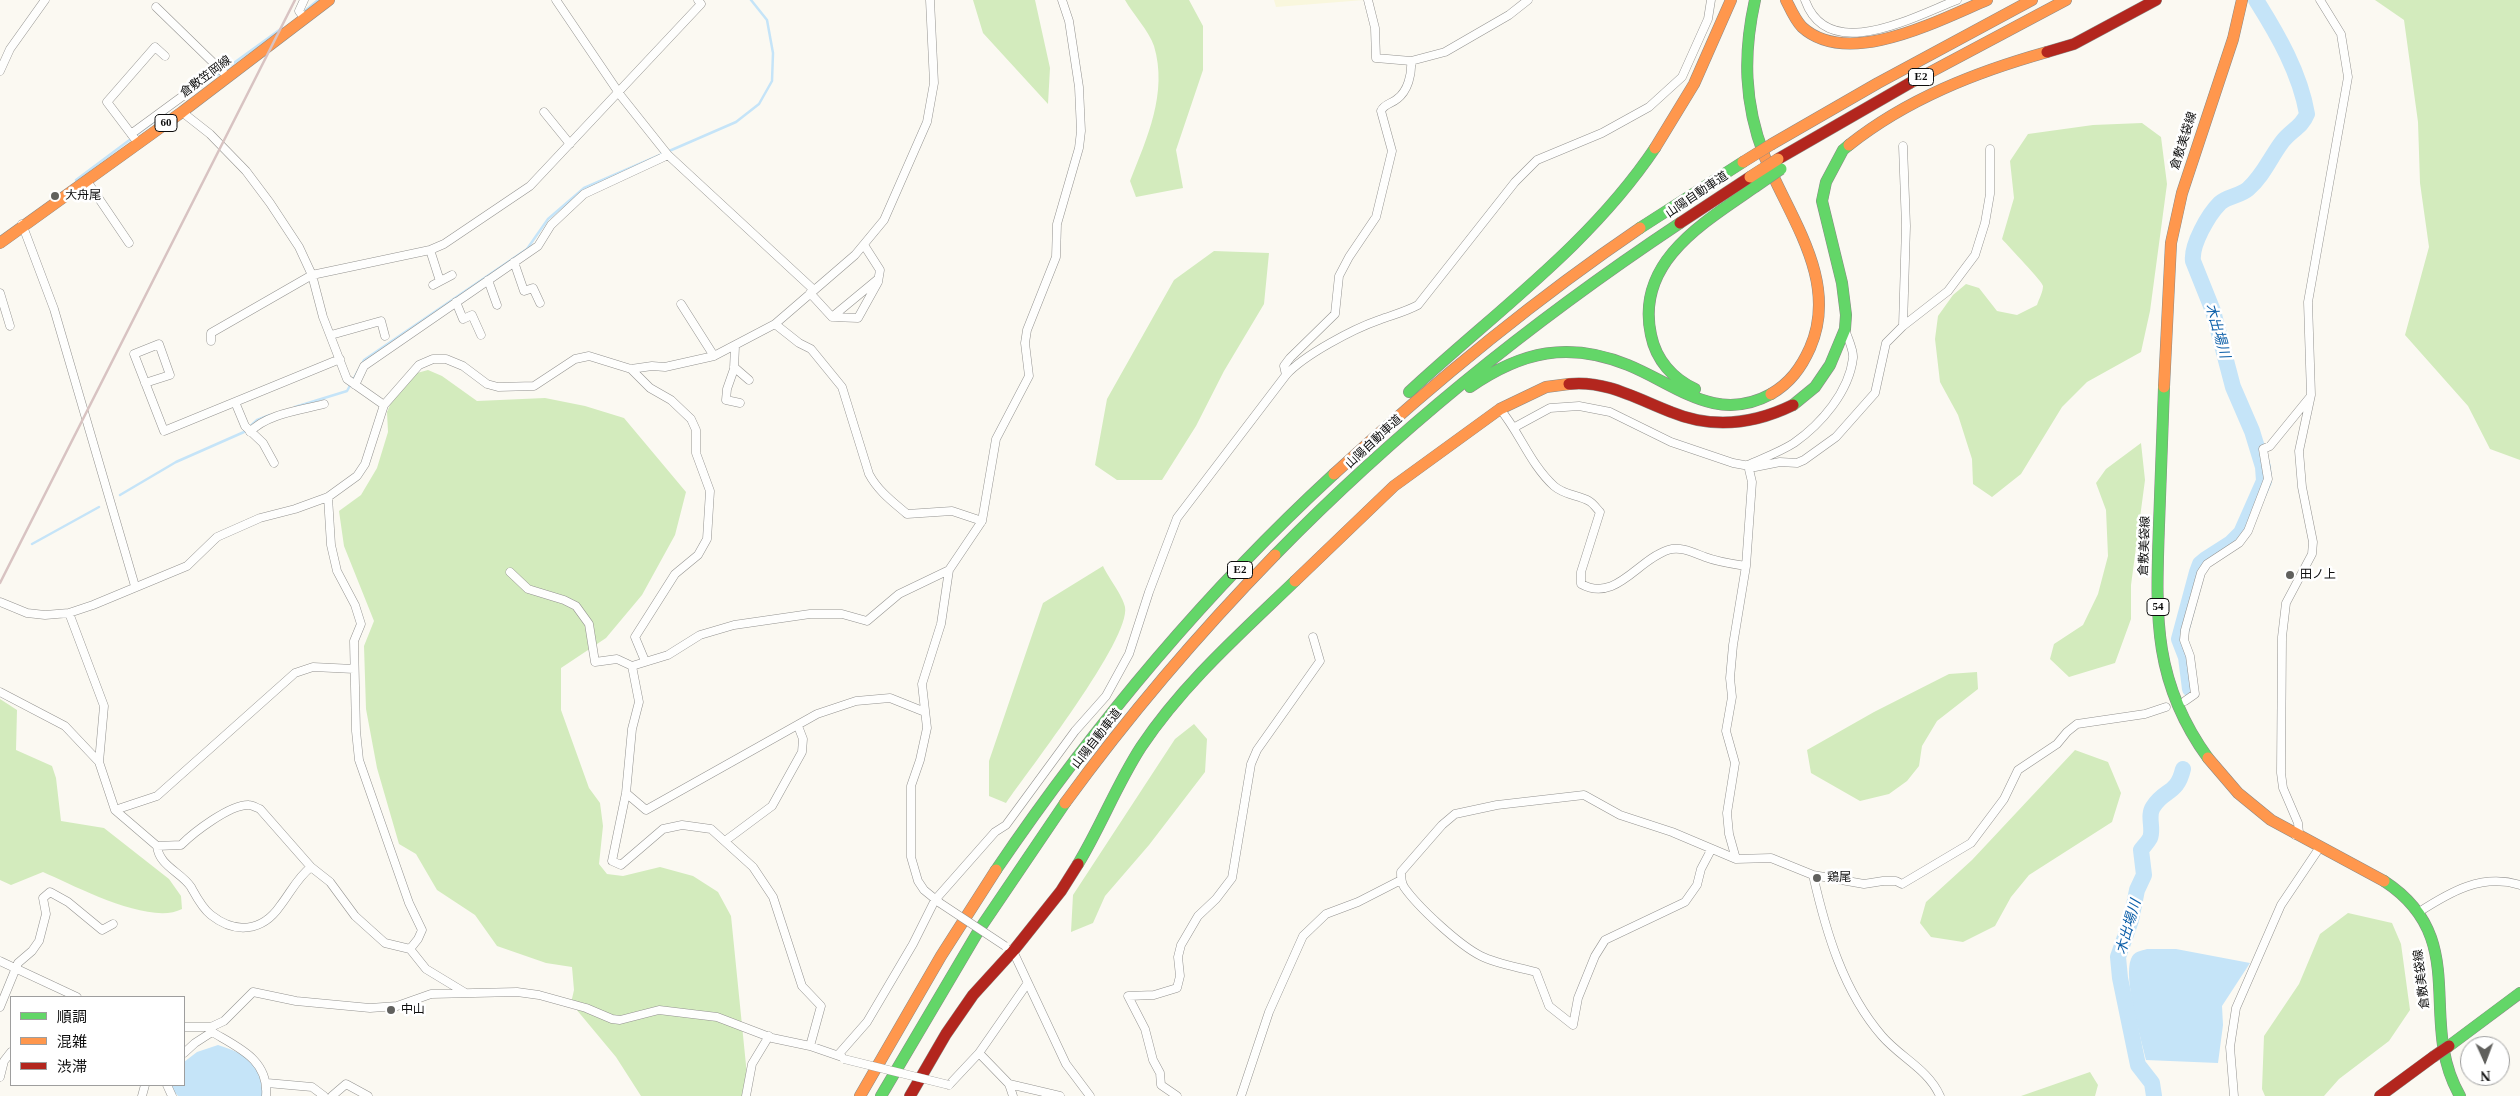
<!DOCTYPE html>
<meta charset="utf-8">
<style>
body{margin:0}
#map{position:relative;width:2520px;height:1096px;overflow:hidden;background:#fbf9f2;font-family:"Times New Roman","Noto Sans JP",serif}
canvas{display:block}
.legend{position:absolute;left:10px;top:996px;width:175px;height:90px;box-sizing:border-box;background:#fff;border:1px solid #9e9e9e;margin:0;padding:6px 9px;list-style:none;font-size:15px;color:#0d0d0d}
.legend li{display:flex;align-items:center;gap:10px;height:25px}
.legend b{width:25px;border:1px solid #9e9e9e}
.north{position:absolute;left:2460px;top:1036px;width:50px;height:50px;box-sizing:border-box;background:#fff;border:1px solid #9e9e9e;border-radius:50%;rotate:178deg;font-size:14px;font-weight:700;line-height:20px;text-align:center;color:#0d0d0d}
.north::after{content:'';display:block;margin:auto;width:18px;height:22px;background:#60605d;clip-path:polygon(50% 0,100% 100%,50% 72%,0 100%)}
</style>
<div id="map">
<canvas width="2520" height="1096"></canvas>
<ul class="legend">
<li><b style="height:6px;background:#63d668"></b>順調</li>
<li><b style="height:6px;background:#ff974d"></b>混雑</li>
<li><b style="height:6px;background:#b3261e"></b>渋滞</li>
</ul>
<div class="north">N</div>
</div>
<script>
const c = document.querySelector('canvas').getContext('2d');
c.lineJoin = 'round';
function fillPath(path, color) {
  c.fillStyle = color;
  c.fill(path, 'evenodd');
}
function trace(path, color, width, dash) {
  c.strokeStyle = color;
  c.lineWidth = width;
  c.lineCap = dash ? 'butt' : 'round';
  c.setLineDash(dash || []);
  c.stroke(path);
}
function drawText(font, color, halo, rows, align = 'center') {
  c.font = font + ' "Times New Roman","Noto Sans JP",serif';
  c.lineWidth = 5;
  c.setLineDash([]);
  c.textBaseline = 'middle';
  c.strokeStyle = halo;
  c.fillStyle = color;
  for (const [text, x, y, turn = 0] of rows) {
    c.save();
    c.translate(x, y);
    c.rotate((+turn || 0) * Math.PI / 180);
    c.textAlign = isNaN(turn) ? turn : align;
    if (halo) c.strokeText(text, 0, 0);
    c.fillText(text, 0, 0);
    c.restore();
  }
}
fillPath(new Path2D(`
 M1274 0H1364L1276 7Z`), '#f9f7dd');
fillPath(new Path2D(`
 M973 0H1035L1050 68 1048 104 983 33Z
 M1125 0H1189L1203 26V70L1176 150 1183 188 1136 197 1130 181C1147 138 1168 93 1154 46 1149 31 1133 14 1125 0Z
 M2375 0H2520V460L2490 449 2468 406 2405 335 2429 247 2420 183 2418 122 2404 20Z
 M2142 123 2161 137 2167 184 2150 311 2141 352 2087 382 2062 407 2021 474 1992 497 1973 484 1972 459 1958 415 1940 382 1935 339 1938 316 1953 295 1966 284 1979 288 1997 311 2017 315 2037 305C2039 299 2043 292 2043 286 2043 282 2008 246 2002 239L2014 198 2010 161 2028 134 2093 125Z
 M1214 251 1269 253 1264 304 1224 371 1196 426 1162 480H1117L1095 465 1107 399 1174 280Z
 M428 370 442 376 477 401 545 398 585 406 624 418 686 492 675 535 642 595 606 638 561 668V710L589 788 600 803 603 826 599 864 607 874 623 876 660 867 693 876 718 892 731 916 748 1085 745 1096H641L616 1057 571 1003 574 990 572 967 546 963 497 946 475 915 437 890 416 854 399 844 377 768 366 709 364 646 374 621 344 546 339 511 361 495 377 468 388 432 387 412 393 398 417 373Z
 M2141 443 2145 480 2131 585V619L2115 663 2069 677 2050 659 2054 644 2083 625 2098 594 2108 556 2106 510 2096 483 2106 469Z
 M1103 566C1108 577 1123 596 1125 607 1131 639 1028 771 1006 803L989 796V761L1043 603Z
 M1977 672 1978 689 1937 721 1922 746 1919 766 1907 781 1889 794 1860 801 1811 773 1807 750 1874 712 1949 674Z
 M0 699 17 710 16 750 52 766 56 778 61 821 104 828 169 879 181 896 182 909C150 926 75 886 43 872L11 885 0 880Z
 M1194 724 1207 739 1205 772 1149 845 1105 896 1093 923 1071 932 1073 895 1175 739Z
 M2075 750 2108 762 2121 793 2112 822 2029 875 2011 897 1995 926 1963 942 1931 937 1920 923 1926 902 1972 860Z
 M2348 913 2392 923 2401 944 2410 1010 2389 1041 2339 1079 2324 1096H2265L2262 1089 2264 1036 2299 984 2320 934Z
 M2090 1072 2098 1085 2095 1096H2021Z`), '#d3ebbd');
fillPath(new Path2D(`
 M2147 949H2176L2250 963 2222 1006 2223 1025 2218 1063 2146 1060C2141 1038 2123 978 2131 959 2134 951 2141 951 2147 949Z
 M218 1045C246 1054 265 1063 263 1096H178L172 1089V1085H184V1062L197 1052Z`), '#c5e4f8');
trace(new Path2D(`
 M306 10 318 0
 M191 94 282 28
 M76 180 167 112
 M295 407 347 391 364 360 527 249 548 219 584 188 736 122 759 104 772 81 773 53 767 20 751 0
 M120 495 176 462 244 432 257 420 270 415
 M32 544 99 507`), '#c5e4f8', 2.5);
trace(new Path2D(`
 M2190 689 2186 657 2179 639 2197 572 2200 564 2206 559 2231 543 2241 533 2264 481 2263 467 2252 431 2233 387 2213 311 2193 261C2191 245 2208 215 2220 203 2228 196 2240 196 2248 189 2263 176 2270 158 2282 142 2290 131 2302 127 2307 114 2300 73 2278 35 2256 0
 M2154 1096 2152 1083 2138 1065 2120 978 2118 957 2131 920 2137 890 2144 875 2141 850C2143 847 2148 842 2150 838 2154 829 2147 816 2153 807 2164 789 2177 795 2183 769`), '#c5e4f8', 16);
const street = new Path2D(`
 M304 0 299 11 305 19
 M556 0 621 96 668 155 814 290
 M1368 0 1375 28 1376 58 1411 61 1445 52 1509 15 1528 0
 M1805 0C1828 65 1915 16 1957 0
 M156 7 228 77
 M1411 61C1412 74 1408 91 1397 99 1391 104 1384 104 1381 111L1392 151 1376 217 1349 257 1339 276 1335 314 1290 358 1284 366 1286 375C1304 355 1353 329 1379 320 1392 315 1405 312 1418 305L1515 182 1537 160 1602 133 1649 107 1682 77 1708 19 1711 0
 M0 71 10 49 45 0
 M182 112 210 134 246 171 270 203 299 247 312 275 323 317 347 379 384 405
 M544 112 570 144
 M131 134 191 90
 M138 143 107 102 155 47 165 56
 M1903 146 1906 226 1903 326
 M87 181 129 243
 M22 224 54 309 135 586
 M430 250 440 281
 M514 262 524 291 533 288 540 303
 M488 280 497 305
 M433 285 452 275
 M0 293 10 326
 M810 293 832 317 858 318 878 282 880 270 864 245
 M456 302 463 319 472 315 481 335
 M681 304 714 356
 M832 317 878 279
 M775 324 799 343 811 349 842 387 869 474C878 491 893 502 907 514L952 511 982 521
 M331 335 381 321 385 336
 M211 341V333L312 275 430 250 444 244 530 186 701 4 698 0
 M735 346 734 369 727 389 726 400 740 403
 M734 367 749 380
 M631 369 650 388 671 400 691 419 696 430V453L710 491 707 539 698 555 675 574 635 637 645 661
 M145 383 170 375 159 344 134 354 164 431 340 359
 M355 385 364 366 538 246 551 225 584 194 668 155
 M235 402 245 426 263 443 274 463
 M1500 409C1520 433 1530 464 1554 486 1564 495 1578 495 1589 501 1593 503 1597 509 1600 512L1581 572V584C1616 603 1637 560 1668 550 1681 546 1694 553 1705 557 1718 562 1733 564 1746 566
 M1515 427 1550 408 1579 406 1610 412 1671 442 1733 463 1755 467 1780 462 1797 463 1804 460 1836 437 1875 393 1886 343 1903 326 1948 291 1975 255 1985 223 1990 194V149
 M250 432C266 414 301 410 324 404
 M1748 465C1763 458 1780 452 1794 443 1821 424 1849 392 1853 358 1854 350 1847 337 1845 329
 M328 497 331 545 337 571 355 605 361 624 354 641 356 731 359 760 409 903 422 930 418 939 410 949
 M510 572 528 589 564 600 576 606 589 624 595 662 617 659 632 666 668 655 700 635 734 625 810 614H842L867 621 899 594 949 570
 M0 602 27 613 45 615 69 613 93 605 187 566 217 537 260 518 295 509 328 497 357 476 365 464 384 405 419 365 433 359H446L463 366 487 384 498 387 534 386 575 359 589 356 631 369 652 366 665 367 714 356 775 324 855 255 884 220 927 122 934 83 930 0
 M69 613 104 706 99 762 115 810 157 846 181 845C193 833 230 804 249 805 252 805 257 808 260 809L311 867 330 882 355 916 385 943 410 949 426 969 464 992
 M632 666 639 702 632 729 626 793 612 861 621 865 663 829 682 825 711 829 753 867 773 897 802 986 821 1006 810 1046
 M0 692 65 726 99 762
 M2185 701 2195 694 2190 656 2184 640 2185 630 2201 573 2207 564 2239 543 2248 531 2268 479 2263 449 2270 446 2310 397
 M626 793 646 810 817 714 856 701 890 698 925 712
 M115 810 157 796 295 673 313 667 354 669
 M2295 835 2299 833 2298 823 2283 788 2281 773 2282 637 2286 603 2312 554 2313 542 2302 487 2299 451 2311 395 2308 302 2348 77 2341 34 2320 0
 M725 841 772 806 802 752 803 739 798 726
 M157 846C159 866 181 872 191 887 196 896 202 908 211 915 235 934 262 932 280 906 291 892 297 878 311 867
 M1711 850 1701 869 1697 885 1685 902 1605 940 1595 956 1578 998 1573 1025 1549 1006 1536 972C1518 967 1497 964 1481 956 1459 945 1418 907 1404 887 1401 882 1401 878 1401 872L1442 825 1455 814 1497 805 1584 795 1620 815 1672 832 1736 859 1771 858 1813 875 1864 884 1883 881H1896L1902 884 1971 843 2004 799 2018 770 2057 744 2067 732 2077 724 2145 714 2166 707
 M1736 859 1729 834 1727 813 1735 763 1726 731 1732 697 1730 678 1733 645 1746 566 1752 482 1748 465
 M1813 875C1826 932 1843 991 1882 1036 1901 1058 1928 1069 1940 1096
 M940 903 924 890 918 881 911 857V786L920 760 927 728 922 684 941 624 949 570 982 521 996 439 1029 376 1025 343 1027 330 1056 257 1057 224 1079 148 1081 131 1079 87 1069 21 1062 0
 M2419 912C2450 892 2482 873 2520 885
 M1012 949 1066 1064 1090 1096
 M0 961 77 997
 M0 1007 18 963 32 951 39 941 46 914 43 898 50 892 68 902 102 930 113 924
 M184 1027H211L224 1021 253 992 296 1001 370 1008 397 1006 431 994 517 992 539 995 586 1008 612 1019 620 1020 659 1010 717 1017 772 1038 810 1046 842 1057
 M211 1027 212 1032C239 1048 269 1060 266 1096
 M184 1053 195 1043 212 1032
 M979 1053 1009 1084 1013 1096
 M838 1055 867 1022 913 944 935 900 995 832 1006 825 1075 731 1106 696 1129 654 1149 592 1177 518 1286 375
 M0 1077 4 1061 11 1052
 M267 1083 312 1087 324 1096
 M1009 1084 1060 1096
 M167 1085 172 1096
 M949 1085 979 1053 1027 984
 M142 1096 145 1085
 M332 1096 346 1084 368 1096
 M746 1096 752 1064 769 1036
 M1177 1096 1161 1085 1160 1073 1153 1060 1145 1029 1128 996 1154 995 1177 988 1180 976 1178 957 1181 945 1198 916 1216 899 1232 878 1251 764 1257 750 1320 661 1313 637
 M1241 1096 1269 1012 1303 936 1326 914 1358 902 1401 880
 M2234 1096 2230 1047 2236 1008 2281 905 2320 847`);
const fast = new Path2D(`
 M1755 0C1743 54 1744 103 1764 155
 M1640 228 1743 162
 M1470 387C1522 351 1569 341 1628 365 1677 385 1716 424 1771 394
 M2164 387C2162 433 2161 479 2159 525 2156 614 2152 681 2208 758
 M1695 389C1673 379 1656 360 1651 335 1635 262 1703 223 1755 187
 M1409 392C1494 313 1590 245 1655 148
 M1793 405 1815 387 1830 365 1845 329 1846 315 1842 283 1822 201 1826 182 1843 150 1849 145
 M1275 555C1398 429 1534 320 1680 223
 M1078 864C1101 826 1117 784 1141 747 1183 684 1241 633 1295 581
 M996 870C1093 727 1207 591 1334 474
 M2384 881C2473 939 2416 1020 2460 1096
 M2449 1046 2520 993
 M881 1096 979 930 1065 803`);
const slow = new Path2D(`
 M1786 0C1790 8 1795 20 1802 27 1848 69 1939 20 1987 0
 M1910 83 2066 0
 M1772 144 1878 83 2032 0
 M1849 145C1907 99 1976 72 2047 52
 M1655 148 1694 84 1731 0
 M1764 155C1788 216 1840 280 1810 348 1801 368 1790 383 1771 394
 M0 243 182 112 329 0
 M2164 387 2171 243 2182 193 2233 39 2242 0
 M1334 474C1431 385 1531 302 1640 228
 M1295 581 1394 486 1500 409 1546 387 1569 384
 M2208 758 2238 793 2271 820 2384 881
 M1065 803C1129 715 1199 633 1275 555
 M860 1096 941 956 996 870`);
const jam = new Path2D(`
 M2047 52 2074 44 2156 0
 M1778 159 1910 83
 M1680 223 1750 177
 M1569 384C1606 380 1637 399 1671 412 1712 429 1754 424 1793 405
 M910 1096 946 1034 973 995 1014 950 1061 891 1078 864
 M2380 1096 2433 1057`);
trace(street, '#949390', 9);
trace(fast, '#8b8a87', 12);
trace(slow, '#8b8a87', 12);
trace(jam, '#8b8a87', 12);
trace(street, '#fefefd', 8);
trace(fast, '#63d668', 11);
trace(slow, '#ff974d', 11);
trace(jam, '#b3261e', 11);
trace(new Path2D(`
 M0 583 295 0`), '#d8c3c2', 2.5);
const streetBridge = new Path2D(`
 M940 903 1005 946
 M844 1059 949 1085`);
const fastBridge = new Path2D(`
 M1755 187 1781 169`);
const slowBridge = new Path2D(`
 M1743 162 1772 144
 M1750 177 1778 159`);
const jamBridge = new Path2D(`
 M2433 1057 2449 1046`);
trace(streetBridge, '#949390', 9, []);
trace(fastBridge, '#8b8a87', 12, []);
trace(slowBridge, '#8b8a87', 12, []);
trace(jamBridge, '#8b8a87', 12, []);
trace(streetBridge, '#fefefd', 8);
trace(fastBridge, '#63d668', 11);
trace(slowBridge, '#ff974d', 11);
trace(jamBridge, '#b3261e', 11);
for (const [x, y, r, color] of [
 [55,196,5,"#60605d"],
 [2290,575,5,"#60605d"],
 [1817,878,5,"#60605d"],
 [391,1010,5,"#60605d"]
]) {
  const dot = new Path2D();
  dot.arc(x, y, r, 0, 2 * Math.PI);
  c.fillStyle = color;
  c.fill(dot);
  trace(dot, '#fff', 2);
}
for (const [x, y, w] of [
 [1921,77,25],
 [166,123,22],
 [1240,570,25],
 [2158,607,22]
]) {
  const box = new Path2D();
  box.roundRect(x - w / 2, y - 8.5, w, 17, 4);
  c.fillStyle = '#fff';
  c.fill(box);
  trace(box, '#0d0d0d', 1);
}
drawText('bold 11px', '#0d0d0d', null, [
 ["E2",1921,77],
 ["60",166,123],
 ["E2",1240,570],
 ["54",2158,607]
]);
drawText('12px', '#0d0d0d', '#fff', [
 ["倉敷笠岡線",206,77,-37],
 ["倉敷美袋線",2184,141,-72],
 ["山陽自動車道",1697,195,-34],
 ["山陽自動車道",1374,442,-43],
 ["倉敷美袋線",2145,546,-88],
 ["山陽自動車道",1097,739,-52],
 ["倉敷美袋線",2422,979,-97]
]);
drawText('12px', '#0d0d0d', '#fff', [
 ["大舟尾",65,196],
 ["田ノ上",2300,575],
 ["鶏尾",1827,878],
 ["中山",401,1010]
], 'left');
drawText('italic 14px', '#0c5fa9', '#fff', [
 ["木出場川",2217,331,74],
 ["木出場川",2129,927,-74]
]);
</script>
